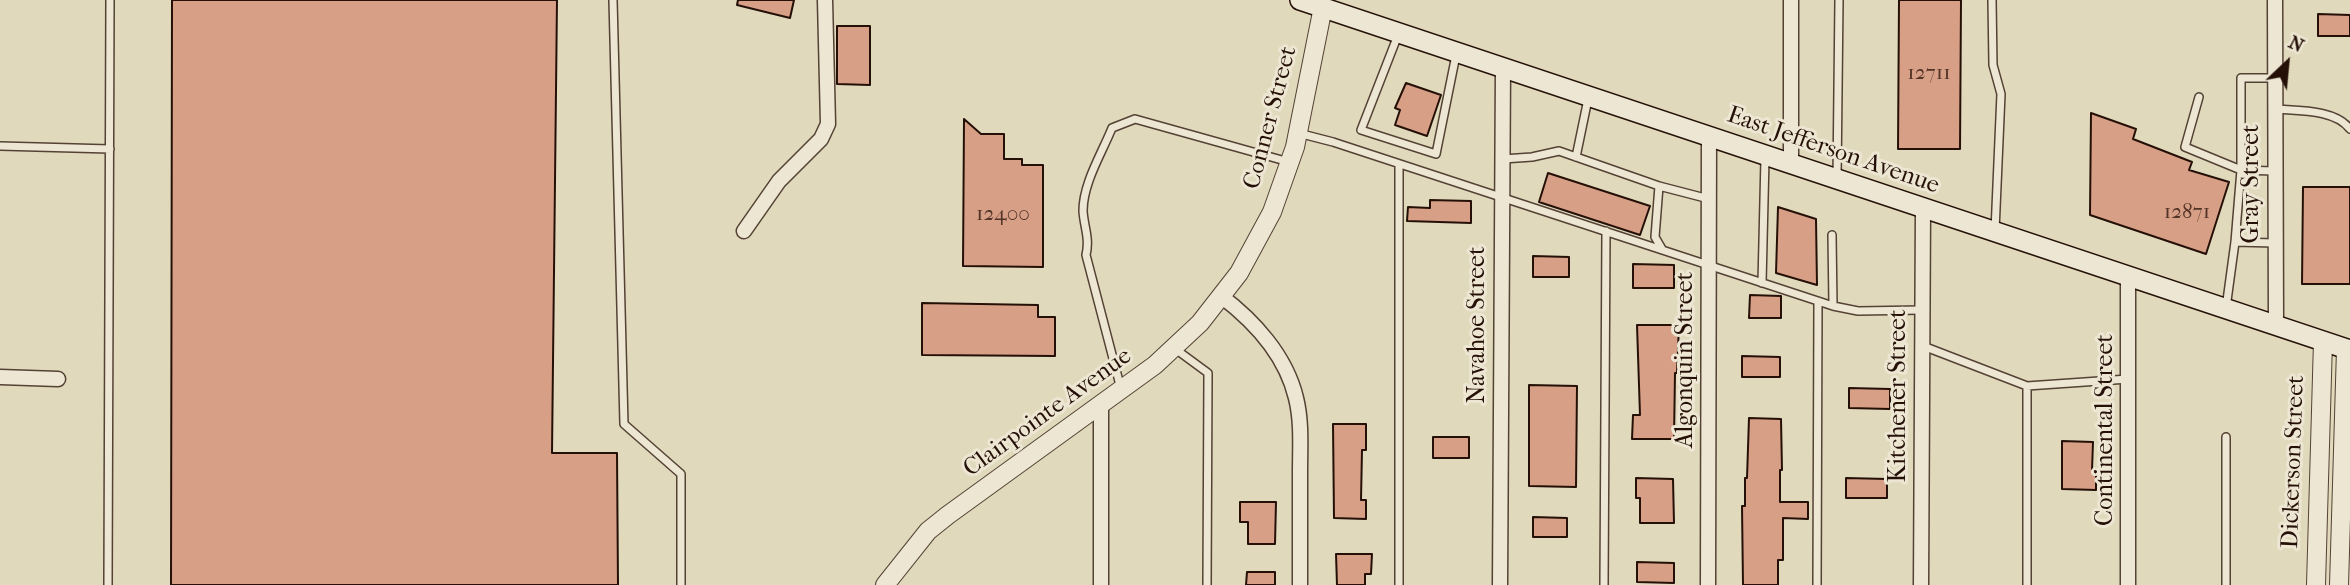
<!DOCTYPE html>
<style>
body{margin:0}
#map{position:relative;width:2350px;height:585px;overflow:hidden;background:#e1d9bc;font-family:"IM FELL French Canon",serif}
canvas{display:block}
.north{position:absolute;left:2252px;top:28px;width:70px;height:70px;-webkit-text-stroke:5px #ece6d3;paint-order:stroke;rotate:26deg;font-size:19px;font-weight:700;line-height:28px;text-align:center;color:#251007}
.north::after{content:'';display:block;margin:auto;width:24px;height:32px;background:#251007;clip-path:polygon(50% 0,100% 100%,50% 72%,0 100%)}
</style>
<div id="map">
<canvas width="2350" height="585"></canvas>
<div class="north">N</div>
</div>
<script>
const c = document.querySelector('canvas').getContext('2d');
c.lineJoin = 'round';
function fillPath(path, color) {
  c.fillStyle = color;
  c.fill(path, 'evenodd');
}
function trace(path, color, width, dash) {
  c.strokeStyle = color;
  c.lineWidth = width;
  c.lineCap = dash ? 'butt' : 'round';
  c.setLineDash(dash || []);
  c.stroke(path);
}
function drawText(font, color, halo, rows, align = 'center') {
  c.font = font + ' "IM FELL French Canon",serif';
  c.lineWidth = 6;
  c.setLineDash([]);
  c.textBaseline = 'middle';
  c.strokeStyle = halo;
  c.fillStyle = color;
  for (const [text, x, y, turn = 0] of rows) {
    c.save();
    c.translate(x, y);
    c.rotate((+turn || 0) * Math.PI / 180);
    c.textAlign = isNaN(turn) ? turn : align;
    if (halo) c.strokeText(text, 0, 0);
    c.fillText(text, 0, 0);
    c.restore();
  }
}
const building = new Path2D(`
 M172 0H557L552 453H617L618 585H171Z
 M738 0H794L790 18 737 5Z
 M1899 0H1961L1960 149H1898Z
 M2318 14 2350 15V36H2318Z
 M837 26H870V85L837 84Z
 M1406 83 1441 95 1427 136 1395 125 1400 110 1395 108Z
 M2091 113 2136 129 2133 139 2192 162 2189 170 2229 182 2206 254 2090 215Z
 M964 119 981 134H1004V159H1022V165H1043V267L963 266Z
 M1548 173 1650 206 1640 235 1539 202Z
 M2303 187H2350V284H2302Z
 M1430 200 1471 201V223L1407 221 1408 207 1430 208Z
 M1778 207 1816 219 1817 285 1776 273Z
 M1533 256 1569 257V277H1533Z
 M1633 264 1674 265V288H1633Z
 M1750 295 1781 296V318H1749Z
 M922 303 1038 305V317H1055V356L922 355Z
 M1637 325H1679L1677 373H1675L1674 439H1632L1633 415H1640Z
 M1742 356 1780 357V377H1742Z
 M1529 385 1577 386 1576 487 1529 486Z
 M1849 388 1890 389V409L1849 408Z
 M1749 418 1781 419 1782 470H1780V502H1808V519L1783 518V560H1778V585H1743L1742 506H1745V478H1747Z
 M1333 424H1366V450H1362L1361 500H1366V519L1334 518Z
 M1433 437H1469V458H1433Z
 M2062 441 2093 442 2092 470H2096V490L2062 489Z
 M1636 478 1673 479 1674 523H1640V498H1636Z
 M1846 478 1887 479V498H1846Z
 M1240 502H1276L1275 544H1248V522H1240Z
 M1533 517 1567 518V537H1533Z
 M1336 554H1372L1371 574H1365V585H1337Z
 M1637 562 1674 563V583L1637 582Z
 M1247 572H1275V585H1246Z`);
fillPath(building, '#d89f87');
trace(building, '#251007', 2);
const service = new Path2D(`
 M613 0 624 424 681 474V585
 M1992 0 1993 65 2001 94 1995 231
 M1398 35 1361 130 1436 154 1456 55
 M2199 97 2185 147 2241 170 2274 171
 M2275 109C2298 111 2335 109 2350 129
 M1298 133 1333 142 1833 306 1858 311 1922 310
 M0 146 110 149
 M1576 157 1588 99
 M1503 159 1532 157 1559 151 1659 186 1655 237 1662 249
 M1837 178 1839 0
 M1659 186 1709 199
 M1832 235 1833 306
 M2235 242 2275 243
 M1762 283 1765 158
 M2226 308 2235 242 2241 170V78H2275
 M1923 346 2027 386 2128 379
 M1174 348 1208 373 1207 585
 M1121 389 1086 255C1090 238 1084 227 1083 211 1083 183 1102 153 1112 128L1135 119 1289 162
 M2226 437V585
 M108 585 110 0
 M1399 585V165
 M1604 585 1606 231
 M1817 585 1818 301
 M2027 585V386`);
const minor = new Path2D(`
 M1791 0V162
 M2275 0 2276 325
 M744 231 779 181 821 139 828 124 825 0
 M1221 296C1254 321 1286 356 1296 398 1302 422 1300 448 1300 472 1300 510 1300 547 1300 585
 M0 377 58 379
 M1101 585V405
 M1500 585 1503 66
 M1708 585 1709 135
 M1921 585 1923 207
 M2128 585V276`);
const tertiary = new Path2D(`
 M885 585 928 531 948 515 1155 365 1200 323 1239 273 1272 212 1295 147 1323 7
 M2316 585 2323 341
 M2339 585 2346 349`);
const secondary = new Path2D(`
 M1300 0 2350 350`);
trace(service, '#544234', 10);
trace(minor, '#544234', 17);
trace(tertiary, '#544234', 20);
trace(secondary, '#251007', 22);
trace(service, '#ece6d3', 7);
trace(minor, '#ece6d3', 14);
trace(tertiary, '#ece6d3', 18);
trace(secondary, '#ece6d3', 19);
drawText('21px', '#523427', null, [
 ["12711",1929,74],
 ["12871",2187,213],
 ["12400",1003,215]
]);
drawText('24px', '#251007', '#ece6d3', [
 ["Conner Street",1271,118,-75],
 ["East Jefferson Avenue",1833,151,19],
 ["Gray Street",2252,184,-90],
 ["Navahoe Street",1478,325,-90],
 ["Algonquin Street",1686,360,-90],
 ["Kitchener Street",1899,396,-90],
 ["Clairpointe Avenue",1048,413,-36],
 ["Continental Street",2106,430,-90],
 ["Dickerson Street",2294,462,-88]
]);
</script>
